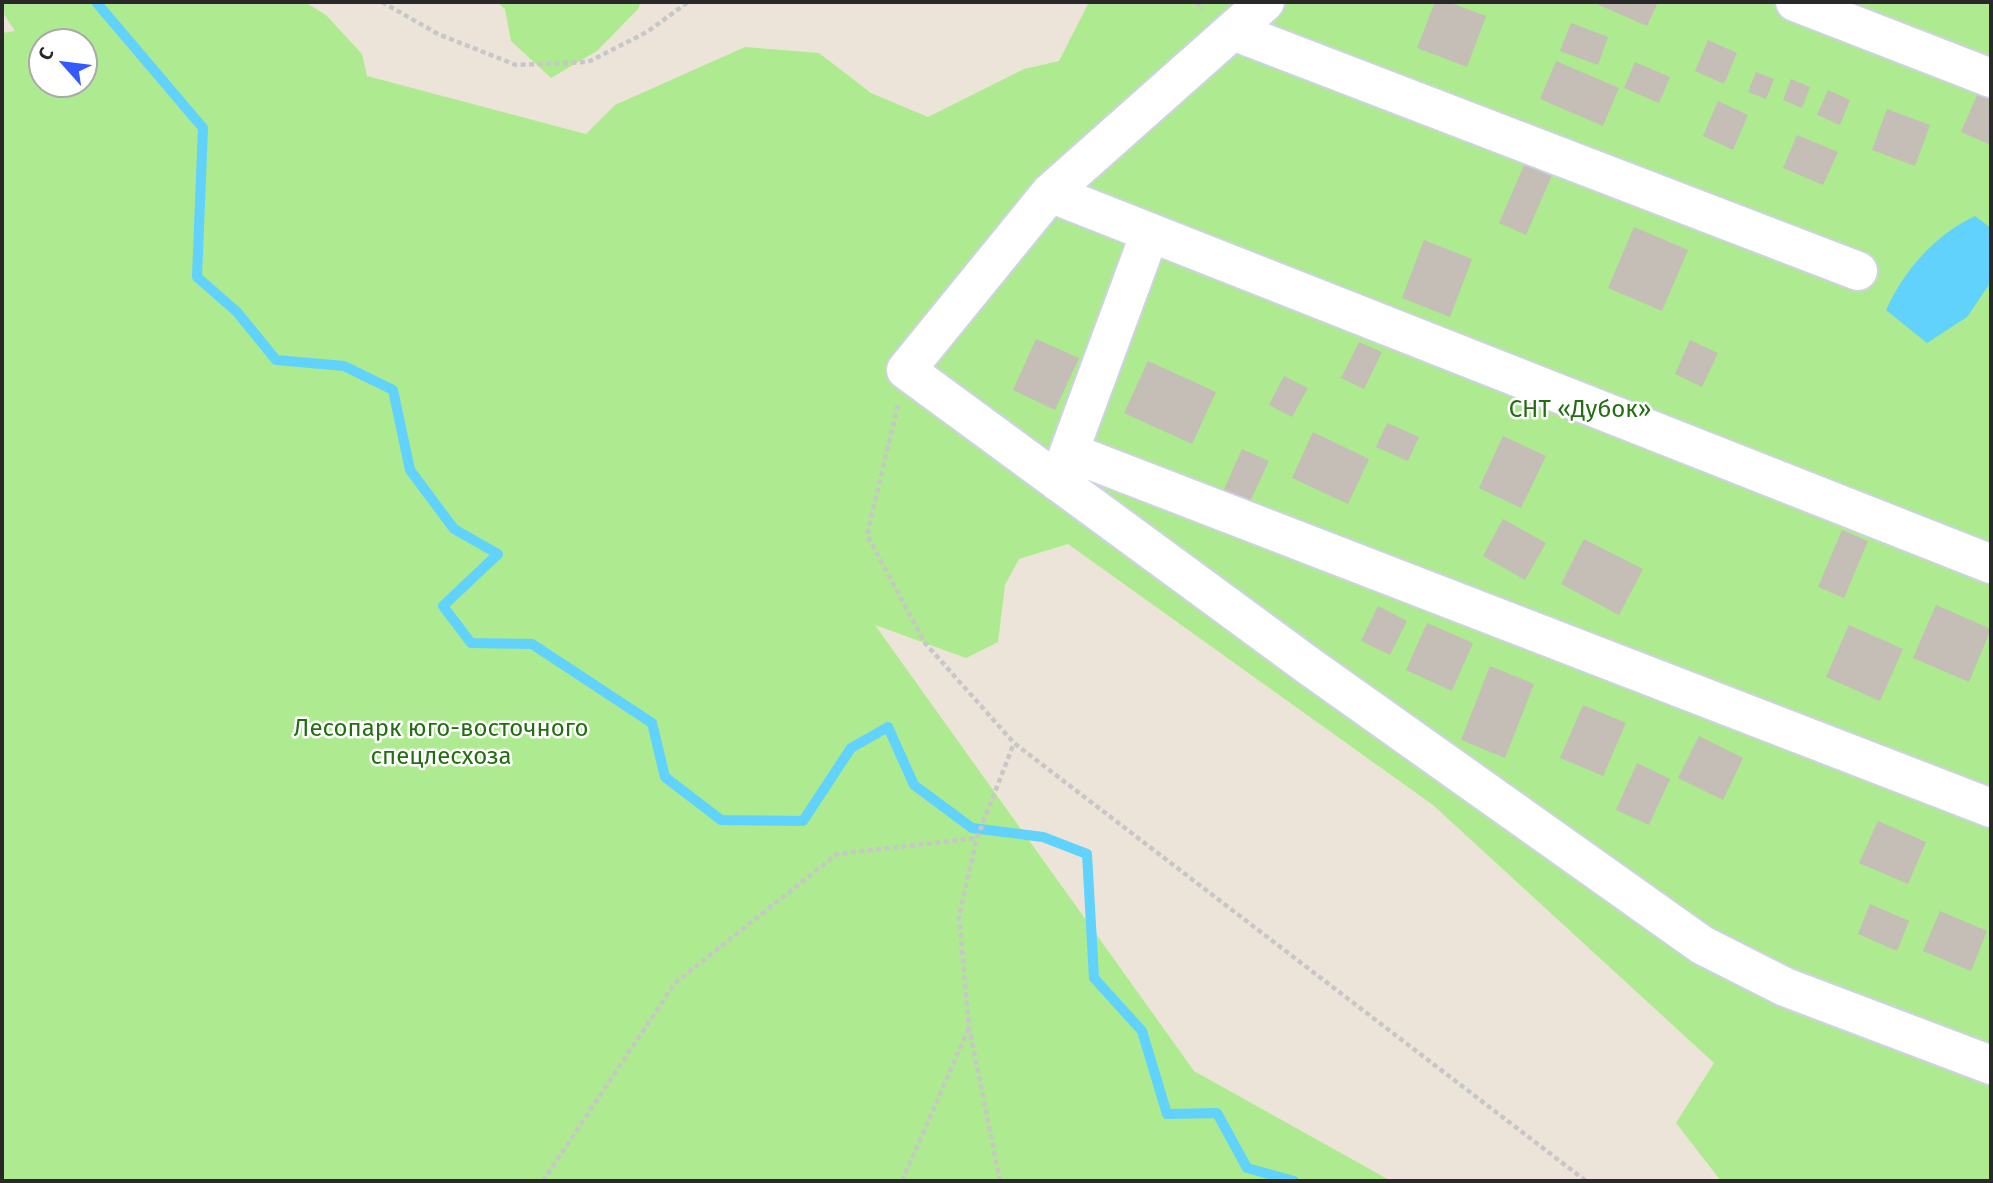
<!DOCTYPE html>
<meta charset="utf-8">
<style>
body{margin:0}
#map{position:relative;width:1993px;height:1183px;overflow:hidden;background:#ede4d9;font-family:"Fira Sans",sans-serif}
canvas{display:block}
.frame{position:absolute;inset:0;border:4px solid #292929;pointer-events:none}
.north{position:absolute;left:28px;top:28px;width:70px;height:70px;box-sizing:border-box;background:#fff;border:2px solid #a9a9a9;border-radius:50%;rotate:298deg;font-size:19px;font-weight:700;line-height:28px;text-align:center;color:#292929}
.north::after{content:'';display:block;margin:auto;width:24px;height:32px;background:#345aff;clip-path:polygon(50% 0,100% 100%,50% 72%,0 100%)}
</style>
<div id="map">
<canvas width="1993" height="1183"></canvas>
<div class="frame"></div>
<div class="north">С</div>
</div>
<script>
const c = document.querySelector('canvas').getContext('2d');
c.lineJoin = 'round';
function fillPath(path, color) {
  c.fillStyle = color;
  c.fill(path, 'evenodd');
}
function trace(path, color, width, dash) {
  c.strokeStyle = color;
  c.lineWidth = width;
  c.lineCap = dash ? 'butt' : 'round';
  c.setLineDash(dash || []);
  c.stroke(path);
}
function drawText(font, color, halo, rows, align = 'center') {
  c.font = font + ' "Fira Sans",sans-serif';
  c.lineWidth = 5;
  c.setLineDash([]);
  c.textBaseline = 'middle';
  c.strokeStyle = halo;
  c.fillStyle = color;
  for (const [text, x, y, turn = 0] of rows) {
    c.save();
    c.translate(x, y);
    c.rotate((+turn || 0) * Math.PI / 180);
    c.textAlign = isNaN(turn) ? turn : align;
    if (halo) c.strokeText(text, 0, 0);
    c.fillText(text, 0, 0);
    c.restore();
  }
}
fillPath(new Path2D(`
 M2 2H305L326 15 362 54 367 76 586 134 615 105 745 47 819 53 871 93 928 117 1024 69 1059 61 1089 2H1991V1181H1721L1676 1123 1714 1063 1433 805 1068 544 1019 559 1005 585 998 642 966 658 875 625 1194 1071 1391 1181H2V33L15 31 5 16ZM42 42H84V84H42Z
 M497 2H641L638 9 597 51 551 78 511 41 505 9Z`), '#aeea8f');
fillPath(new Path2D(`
 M1975 216 1991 228V282L1967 317 1927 343 1886 310C1905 269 1934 236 1975 216Z`), '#60d2fb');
trace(new Path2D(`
 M96 2 203 128 197 277 237 312 276 360 344 366 393 390 410 470 454 529 498 554 443 606 471 643 532 644 652 723 665 777 721 820 803 821 851 748 888 727 914 785 972 828 1043 837 1087 854 1094 978 1142 1031 1167 1114 1217 1113 1247 1168 1294 1181`), '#60d2fb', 10);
fillPath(new Path2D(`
 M1435 2H1448L1486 16 1467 67 1417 48Z
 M1592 2H1658L1647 26Z
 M1571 23 1608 37 1598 65 1560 51Z
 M1708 40 1737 53 1724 84 1695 71Z
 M1556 61 1619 88 1603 126 1540 99Z
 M1635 62 1670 77 1659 103 1624 88Z
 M1756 72 1774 79 1766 99 1748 92Z
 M1791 79 1810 87 1802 108 1783 100Z
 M1982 84 1991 88V145L1961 132Z
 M1828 90 1850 100 1840 125 1817 115Z
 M1718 101 1748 115 1733 150 1703 136Z
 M1887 109 1930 125 1915 166 1872 150Z
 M1797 135 1838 152 1823 185 1783 168Z
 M1525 163 1552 175 1526 235 1499 223Z
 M1634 227 1688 250 1662 311 1608 288Z
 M1424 240 1472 259 1450 317 1402 298Z
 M1036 339 1079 358 1055 410 1013 390Z
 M1690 340 1718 353 1702 387 1675 374Z
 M1359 342 1382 352 1364 389 1341 378Z
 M1148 361 1216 392 1192 444 1124 413Z
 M1284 376 1308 388 1292 417 1269 405Z
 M1387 423 1419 437 1408 461 1376 447Z
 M1313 432 1369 459 1348 504 1292 478Z
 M1503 436 1546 456 1521 508 1479 488Z
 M1242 449 1269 461 1247 508 1221 496Z
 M1503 519 1546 543 1525 580 1483 556Z
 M1842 530 1868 541 1844 598 1818 587Z
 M1584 539 1643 569 1619 615 1561 584Z
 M1936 605 1991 629 1969 682 1913 658Z
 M1378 606 1407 621 1390 655 1361 641Z
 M1427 623 1473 643 1452 691 1406 670Z
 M1849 625 1903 649 1880 701 1826 677Z
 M1490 666 1534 684 1505 758 1461 740Z
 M1583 705 1626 723 1603 776 1560 758Z
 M1699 736 1743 758 1723 800 1678 778Z
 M1637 763 1670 779 1649 825 1616 810Z
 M1878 821 1926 842 1908 884 1859 863Z
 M1870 904 1909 921 1897 951 1858 934Z
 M1940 911 1987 931 1971 971 1923 951Z`), '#c4beb6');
const minor = new Path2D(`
 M1265 2 1050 193 906 370 1309 666 1702 945 1785 987 1991 1065
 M1795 2 1991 78
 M1233 31 1858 271
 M1050 193 1991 564
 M1069 452 1150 233
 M1058 482 1069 452 1991 808`);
trace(minor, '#ced2e4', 42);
trace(new Path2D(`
 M382 2 438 34 516 65 588 62 647 32 688 2
 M1197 2 1203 10
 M898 405 867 535 925 643 1014 743 1586 1181
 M543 1181 675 983 837 854 977 838
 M902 1181 969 1028
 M1000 1181 969 1027 959 916 977 838 1014 743`), '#c7c7c7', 4.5, [5, 3.5]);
trace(minor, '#fff', 38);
drawText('24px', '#256d12', '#fff', [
 ["СНТ «Дубок»",1580,410],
 ["Лесопарк юго-восточного",441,729],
 ["спецлесхоза",441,757]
]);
</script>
